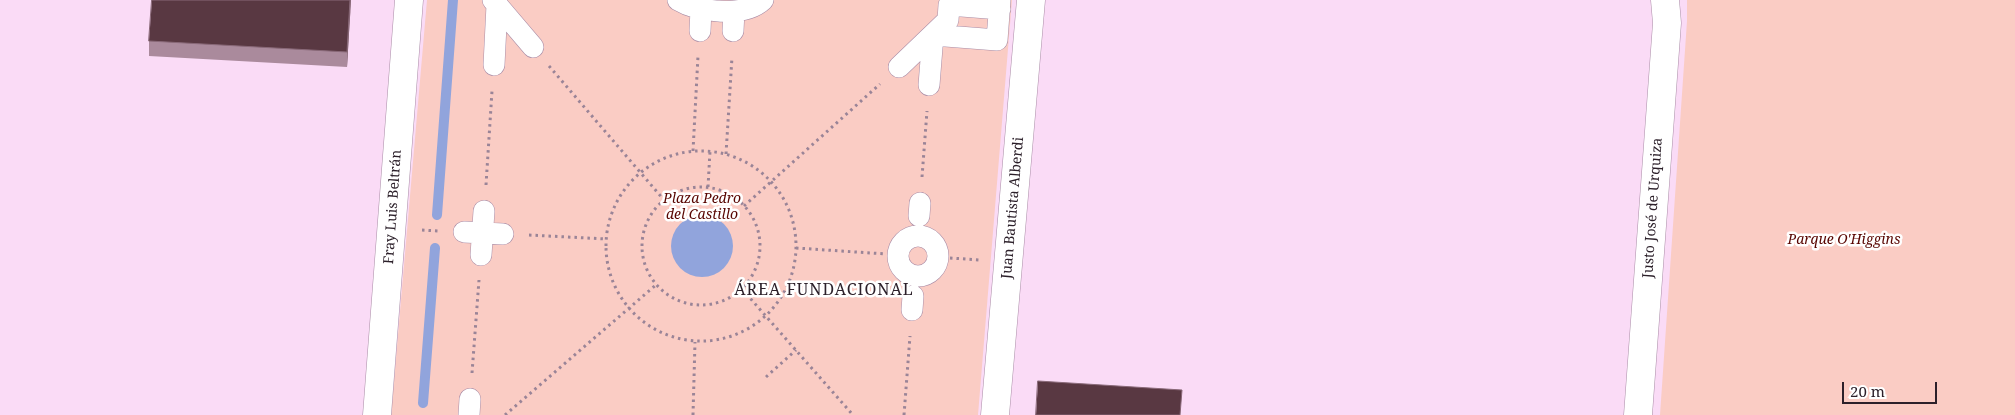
<!DOCTYPE html>
<meta charset="utf-8">
<style>
body{margin:0}
#map{position:relative;width:2015px;height:415px;overflow:hidden;background:#fadbf6;font-family:"Noto Serif",serif}
canvas{display:block}
.scale{position:absolute;left:1842px;top:382px;width:95px;height:22px;box-sizing:border-box;border:2px solid #2c202a;border-top:0;padding-left:6px;font-size:15px;line-height:18px;white-space:nowrap;color:#2c202a;-webkit-text-stroke:4px #fff;paint-order:stroke}
</style>
<div id="map">
<canvas width="2015" height="415"></canvas>
<div class="scale">20 m</div>
</div>
<script>
const c = document.querySelector('canvas').getContext('2d');
c.lineJoin = 'round';
function fillPath(path, color) {
  c.fillStyle = color;
  c.fill(path, 'evenodd');
}
function trace(path, color, width, dash) {
  c.strokeStyle = color;
  c.lineWidth = width;
  c.lineCap = dash ? 'butt' : 'round';
  c.setLineDash(dash || []);
  c.stroke(path);
}
function drawText(font, color, halo, rows, align = 'center') {
  c.font = font + ' "Noto Serif",serif';
  c.lineWidth = 5;
  c.setLineDash([]);
  c.textBaseline = 'middle';
  c.strokeStyle = halo;
  c.fillStyle = color;
  for (const [text, x, y, turn = 0] of rows) {
    c.save();
    c.translate(x, y);
    c.rotate((+turn || 0) * Math.PI / 180);
    c.textAlign = isNaN(turn) ? turn : align;
    if (halo) c.strokeText(text, 0, 0);
    c.fillText(text, 0, 0);
    c.restore();
  }
}
fillPath(new Path2D(`
 M427 0H1012L978 415H391Z
 M1687 0H2015V415H1660L1687 21Z`), '#faccc4');
fillPath(new Path2D(`
 M671 246a31 31 0 1 1 62 0a31 31 0 1 1-62 0Z`), '#91a4dc');
trace(new Path2D(`
 M437 215 453 0
 M423 403 435 248`), '#91a4dc', 10);
const pedestrian = new Path2D(`
 M493 0 533 47
 M678 0C698 12 744 18 763 0
 M700 31 701 9
 M733 31 734 11
 M933 35 997 40 1000 0
 M494 65 497 5
 M899 67 948 20 949 5 1000 9
 M929 85 933 35
 M919 216 920 203
 M464 232 503 234
 M898 256a20 20 0 1 1 40 0a20 20 0 1 1-40 0Z
 M481 255 484 211
 M912 310 913 296
 M469 415 470 399`);
const minor = new Path2D(`
 M1638 415 1667 23 1665 0`);
const tertiary = new Path2D(`
 M995 415 1031 0`);
const secondary = new Path2D(`
 M377 415 409 0`);
trace(pedestrian, '#a98ca6', 22);
trace(minor, '#a98ca6', 29);
trace(tertiary, '#a98ca6', 29);
trace(secondary, '#a98ca6', 29);
trace(new Path2D(`
 M549 66 664 200
 M606 246a95 95 0 1 1 190 0a95 95 0 1 1-190 0Z
 M693 151 698 56
 M726 154 732 57
 M922 177 927 111
 M486 185 492 91
 M642 246a59 59 0 1 1 118 0a59 59 0 1 1-118 0Z
 M708 187 710 151
 M744 206 880 84
 M422 230 438 231
 M529 235 606 239
 M796 248 886 254
 M950 258 980 260
 M742 289 853 415
 M472 373 479 280
 M766 377 796 350
 M505 415 657 284
 M693 415 695 342
 M904 415 910 336`), '#9a8497', 3, [2.5, 4]);
trace(pedestrian, '#fff', 21);
trace(minor, '#fff', 28);
trace(tertiary, '#fff', 28);
trace(secondary, '#fff', 28);
fillPath(new Path2D(`
 M152 0H351L347 67 149 56V41Z`), '#aa8a9c');
fillPath(new Path2D(`
 M350 0H351L347 67V52Z`), '#896978');
const building = new Path2D(`
 M152 0H350L347 52 149 41Z
 M1038 381 1182 390 1180 415H1036Z`);
fillPath(building, '#593842');
trace(building, '#896978', 1);
drawText('italic 14px', '#580501', '#fff', [
 ["Plaza Pedro",702,199],
 ["del Castillo",702,215],
 ["Parque O'Higgins",1844,240]
]);
drawText('14px', '#2c202a', '#fff', [
 ["Fray Luis Beltrán",393,207,-86],
 ["Juan Bautista Alberdi",1013,208,-85],
 ["Justo José de Urquiza",1653,208,-86]
]);
c.letterSpacing = '1px';
drawText('16px', '#2c202a', '#fff', [
 ["ÁREA FUNDACIONAL",824,290]
]);
c.letterSpacing = '0px';
</script>
